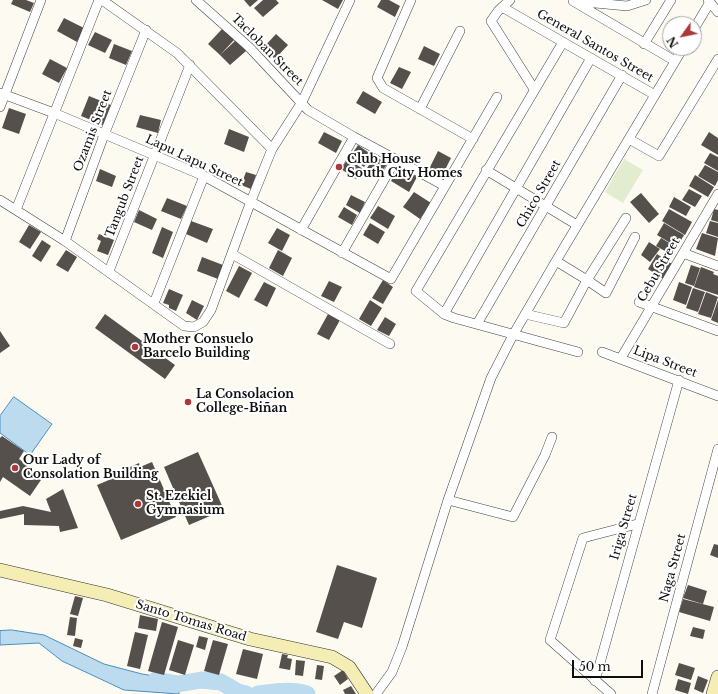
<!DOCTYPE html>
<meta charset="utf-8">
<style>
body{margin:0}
#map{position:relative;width:718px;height:694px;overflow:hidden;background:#fdfbf1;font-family:"Libre Baskerville",serif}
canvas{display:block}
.north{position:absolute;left:662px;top:16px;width:40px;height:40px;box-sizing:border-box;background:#fff;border:1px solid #9f9f9f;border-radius:50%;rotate:237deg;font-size:11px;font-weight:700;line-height:16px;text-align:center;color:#0e0e0e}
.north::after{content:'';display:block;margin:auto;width:14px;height:18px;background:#ac383c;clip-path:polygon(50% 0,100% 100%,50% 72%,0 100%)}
.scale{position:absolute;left:572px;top:660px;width:71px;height:18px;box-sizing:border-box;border:2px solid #0e0e0e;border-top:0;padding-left:5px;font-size:12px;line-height:14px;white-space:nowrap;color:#0e0e0e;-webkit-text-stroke:3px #fff;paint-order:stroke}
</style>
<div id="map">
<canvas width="718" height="694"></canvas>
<div class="north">N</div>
<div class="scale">50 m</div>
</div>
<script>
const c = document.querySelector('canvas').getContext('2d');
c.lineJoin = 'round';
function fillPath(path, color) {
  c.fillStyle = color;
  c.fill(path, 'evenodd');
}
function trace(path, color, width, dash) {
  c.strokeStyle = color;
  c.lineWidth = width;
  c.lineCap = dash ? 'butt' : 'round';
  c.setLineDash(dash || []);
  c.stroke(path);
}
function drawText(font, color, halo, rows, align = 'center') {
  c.font = font + ' "Libre Baskerville",serif';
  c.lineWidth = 4;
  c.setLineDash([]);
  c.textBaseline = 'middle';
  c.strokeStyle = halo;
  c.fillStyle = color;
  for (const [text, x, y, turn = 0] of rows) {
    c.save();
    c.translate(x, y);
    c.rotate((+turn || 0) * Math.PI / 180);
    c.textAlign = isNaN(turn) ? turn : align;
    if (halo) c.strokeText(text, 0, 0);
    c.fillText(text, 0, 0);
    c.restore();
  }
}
fillPath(new Path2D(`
 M624 159 643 170 623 203 605 192Z`), '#e2eccf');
const water = new Path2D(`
 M14 397 52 424 30 455 0 433V416Z
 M12 630 44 635 104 664 142 674 179 680V694L124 690 62 661 39 643 0 645V631Z`);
fillPath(water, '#bcdbee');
trace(water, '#4c8ebc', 1);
trace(new Path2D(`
 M156 680 178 684 201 680 221 682 238 692 246 694
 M258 694C275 692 291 689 307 694`), '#bcdbee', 17);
fillPath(new Path2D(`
 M13 0H26L34 3 30 12 11 4Z
 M244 0H258L250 7Z
 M263 0H276L279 3 263 17 254 8Z
 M322 0H343L338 9Z
 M381 0H389L400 6 395 17 377 7Z
 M64 18 84 28 77 42 57 31Z
 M223 28 235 39 220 55 208 44Z
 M95 32 112 40 105 53 88 45Z
 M276 34 288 45 275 59 263 48Z
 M236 40 246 51 230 65 220 55Z
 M114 44 132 51 126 65 109 58Z
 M424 46 440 54 434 66 418 59Z
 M50 59 67 68 59 83 42 74Z
 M399 67 411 72 402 89 390 83Z
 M363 91 382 102 375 114 356 103Z
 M89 96 111 105 103 125 81 116Z
 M9 108 26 114 19 134 2 128Z
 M140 115 161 120 158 133 136 127Z
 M229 129 249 137 244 152 224 144Z
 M324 132 342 141 336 153 318 143Z
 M709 132 718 138V155L701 145Z
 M358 145 372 155 364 167 350 157Z
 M438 151 451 158 442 176 429 169Z
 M710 153 718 157V171L704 163Z
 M375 156 387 164 379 176 367 168Z
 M348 159 363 169 356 179 341 169Z
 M705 165 718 172V180L715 186 698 176Z
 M399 166 417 177 409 192 391 181Z
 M100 169 116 176 112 187 96 181Z
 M246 172 256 175 251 189 241 185Z
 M695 175 714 187 708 197 689 186Z
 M689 189 702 196 695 207 682 200Z
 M414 192 431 203 420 219 403 207Z
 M641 193 659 214 649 223 630 202Z
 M351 195 365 202 360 213 346 205Z
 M674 197 691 207 686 216 669 207Z
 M167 198 187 206 181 219 161 211Z
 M378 206 395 216 388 229 370 218Z
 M344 207 357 215 352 225 338 217Z
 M669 209 692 222 685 235 662 221Z
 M714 209 718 210V222L711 220Z
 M139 210 157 219 152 230 134 222Z
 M191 221 213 229 207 243 186 234Z
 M710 221 718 223V237L706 233Z
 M370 223 385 232 378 244 363 235Z
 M664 223 684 235 677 247 657 235Z
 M29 225 41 232 30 249 19 242Z
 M162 227 173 232 163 258 152 253Z
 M277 228 290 235 282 251 268 243Z
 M702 233 718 238 715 256 696 249Z
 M99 234 114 240 108 255 97 251 101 241 97 239Z
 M661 238 676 247 672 255 656 246Z
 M42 240 51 246 41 262 32 256Z
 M649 242 660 249 650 262 641 255Z
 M66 250 77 257 68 272 56 265Z
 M278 250 292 258 283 276 269 268Z
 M657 254 675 266 665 280 648 269Z
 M202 257 223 265 218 279 197 271Z
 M691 265 700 268 694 286 685 283Z
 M239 266 252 273 239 298 226 291Z
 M701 267 714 272 713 274 718 276V295L694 287Z
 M383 280 393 287 383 304 372 298Z
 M329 281 342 287 334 302 321 296Z
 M264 282 276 288 267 307 254 300Z
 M679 282 692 287 686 305 673 300Z
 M693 288 705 292 698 312 686 308Z
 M169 289 183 295 176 311 169 308V305L163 303Z
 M706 292 718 297 711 318 698 314Z
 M192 300 204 306 197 320 186 313Z
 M370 300 382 308 371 326 359 319Z
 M718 300V323L711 320Z
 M105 314 175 365 165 379 95 328Z
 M328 314 340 320 329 340 317 334Z
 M385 317 396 324 389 336 377 330Z
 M0 331 10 346 0 353Z
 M2 436 24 451 19 459 43 477 30 496 3 477 0 482V438Z
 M198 452 224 510 189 525 164 467Z
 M152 462 176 517 121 540 97 485 109 480 108 477 139 463 140 467Z
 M63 489 78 528 60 532 59 526 24 525V514L0 519V511L23 506 51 512 46 499Z
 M714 544 718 545V558L710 555Z
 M337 565 377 578 362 628 344 622 338 639 316 632Z
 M688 585 707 591 703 604 683 598Z
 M75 596 83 598 78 616 70 614Z
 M683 599 714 607 710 621 679 612Z
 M140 615 158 619 156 631 138 628Z
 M70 617 77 618 75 636 67 635Z
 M162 622 178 627 164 675 148 671Z
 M693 627 705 630 703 639 690 636Z
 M135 632 148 635 140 669 127 666Z
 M199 636 208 638 205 650 196 647Z
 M75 638 83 640 81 648 73 646Z
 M178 640 194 645 185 675 169 670Z
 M213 640 228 644 219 675 204 671Z
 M243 649 263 654 257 679 236 674Z
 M282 654 288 655 287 658 292 659 290 670 279 668Z
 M296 660 305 661 303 676 295 675Z
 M679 663 695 668 691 680 675 675Z
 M317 665 324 666 322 680 315 679Z
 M343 670 348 679 340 685 334 676Z
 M698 676 708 680 703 693 694 689Z
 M678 679 691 683 688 694 675 690Z
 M351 686 356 694H345L343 690Z`), '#55504c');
const street = new Path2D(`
 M102 0 177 53 272 149
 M196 0 249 47 308 110 354 137 445 186
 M411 0 377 78 383 88 473 139
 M510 0 498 11 491 21 534 89
 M708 0 718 12
 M573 1 675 61
 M574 1 627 6 646 0
 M502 7 655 95
 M694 29 710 2
 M563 42 416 291 444 314 454 318 578 352
 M644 44 671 0
 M0 93 54 113 204 176 391 279 497 97
 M0 107 41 0
 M420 109 460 31
 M629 139 659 156 718 59
 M486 170 577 225
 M0 200 65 241 184 326 194 327 203 322 211 310 251 201 272 149 302 102 350 0
 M16 210 99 0
 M301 230 354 137
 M65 241 104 135 146 30
 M342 253 396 159
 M683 253 718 266
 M232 254 390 344
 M556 261 587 280 606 293 635 237
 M109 271 190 65
 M639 302 718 331
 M154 303 204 176
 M444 314 591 58
 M525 314 564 323 587 280 626 218
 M477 324 622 75
 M602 352 718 396
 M621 358 718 194
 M448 500 513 517 545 455 552 437
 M595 681 679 380
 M376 694 392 672 402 647 448 500 491 378 513 335 556 261 683 48
 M611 694 550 640 583 538 637 524
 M652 694 718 449`);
const secondary = new Path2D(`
 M0 570 107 595 250 639 332 657 349 667 367 694
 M713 694 718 677`);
trace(street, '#414141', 10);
trace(secondary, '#303030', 14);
trace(street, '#fff', 9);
trace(secondary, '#f5eeb4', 13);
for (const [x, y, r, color] of [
 [339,167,4,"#ac383c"],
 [135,347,4,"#ac383c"],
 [188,402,4,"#ac383c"],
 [15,468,4,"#ac383c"],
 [138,504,4,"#ac383c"]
]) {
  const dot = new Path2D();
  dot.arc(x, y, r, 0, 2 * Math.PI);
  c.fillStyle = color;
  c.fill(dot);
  trace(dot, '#fff', 1.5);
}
drawText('12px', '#0e0e0e', '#fff', [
 ["General Santos Street",595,46,30],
 ["Tacloban Street",267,50,45],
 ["Ozamis Street",93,131,-69],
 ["Lapu Lapu Street",194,161,25],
 ["Chico Street",539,194,-60],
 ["Tangub Street",125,197,-69],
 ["Cebu Street",659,270,-60],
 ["Lipa Street",665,362,21],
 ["Iriga Street",624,527,-74],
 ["Naga Street",673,568,-75],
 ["Santo Tomas Road",191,621,17]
]);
drawText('bold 12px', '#0e0e0e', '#fff', [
 ["Club House",347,160],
 ["South City Homes",347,174],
 ["Mother Consuelo",143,340],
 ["Barcelo Building",143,354],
 ["La Consolacion",196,395],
 ["College-Biñan",196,409],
 ["Our Lady of",23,461],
 ["Consolation Building",23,475],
 ["St. Ezekiel",146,497],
 ["Gymnasium",146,511]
], 'left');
</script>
